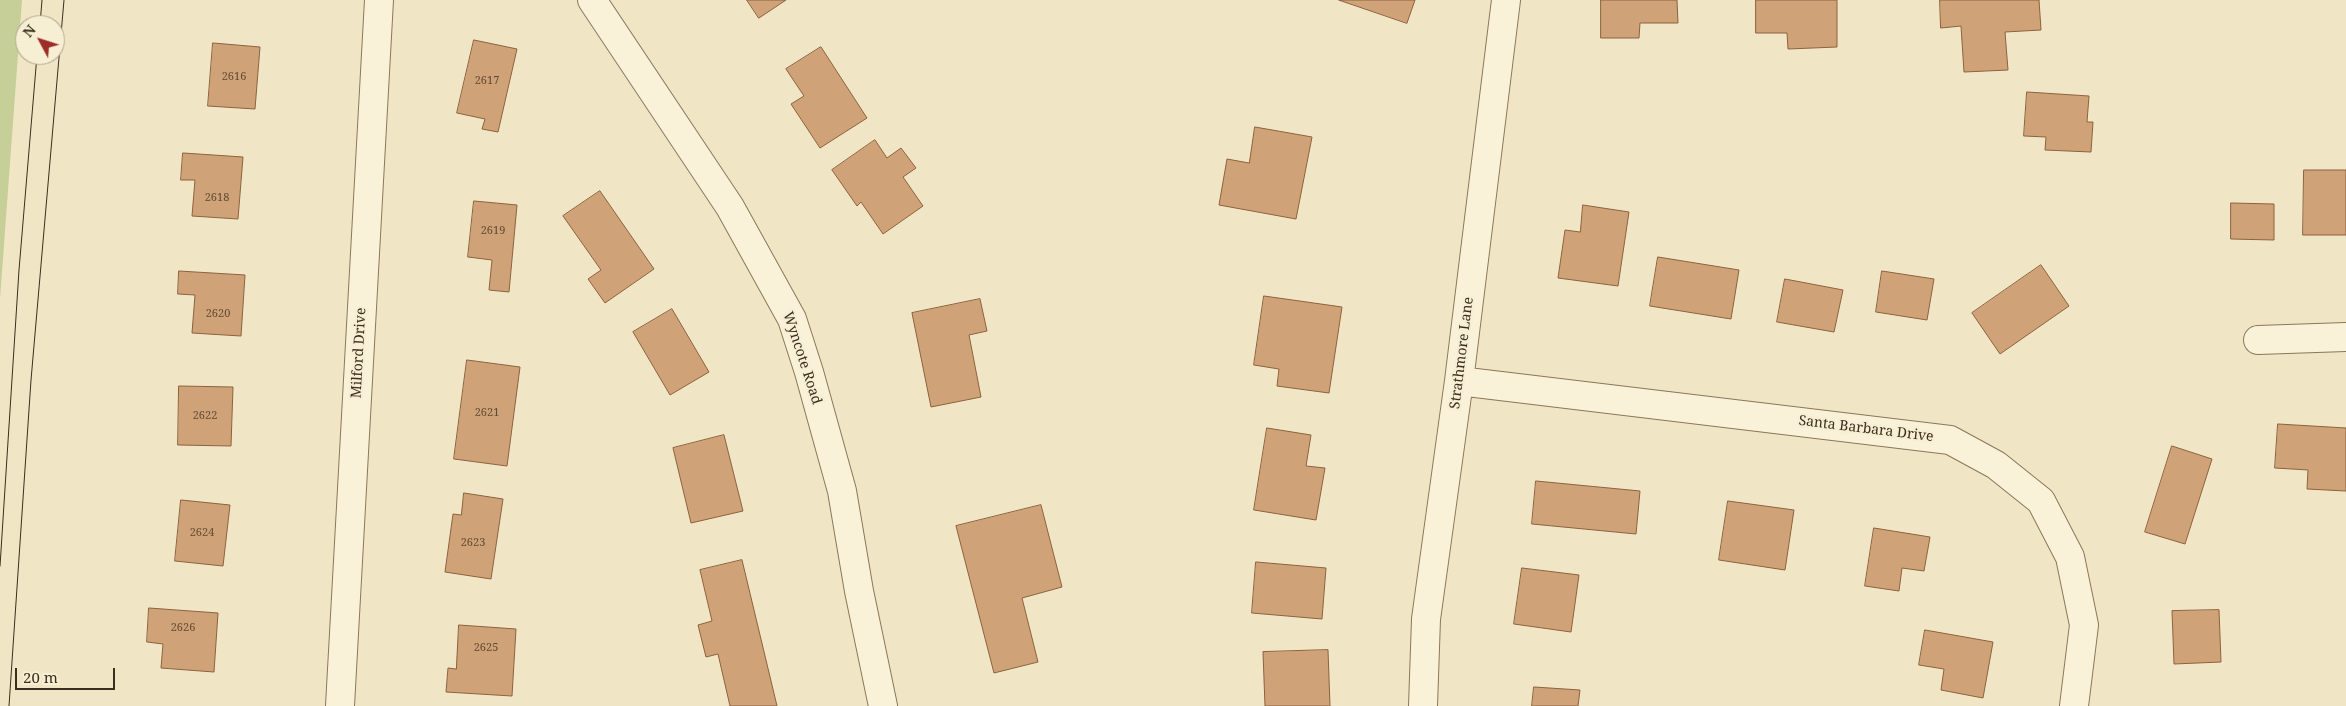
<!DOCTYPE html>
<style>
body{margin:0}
#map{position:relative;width:2346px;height:706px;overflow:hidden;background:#f0e5c4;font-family:"Noto Serif",serif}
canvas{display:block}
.north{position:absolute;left:15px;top:15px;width:50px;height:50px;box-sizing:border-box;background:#f7efd4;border:1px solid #aca28b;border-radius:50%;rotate:310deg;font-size:14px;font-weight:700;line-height:20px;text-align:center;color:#3b2e1e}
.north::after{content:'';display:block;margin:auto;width:18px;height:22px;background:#9d2d27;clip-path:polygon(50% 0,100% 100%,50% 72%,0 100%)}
.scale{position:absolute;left:15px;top:668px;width:100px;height:22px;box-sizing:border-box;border:2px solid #3b2e1e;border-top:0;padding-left:6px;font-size:15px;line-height:18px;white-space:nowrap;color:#3b2e1e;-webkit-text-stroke:4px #f7efd4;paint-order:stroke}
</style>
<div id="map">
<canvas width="2346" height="706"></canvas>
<div class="north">N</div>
<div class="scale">20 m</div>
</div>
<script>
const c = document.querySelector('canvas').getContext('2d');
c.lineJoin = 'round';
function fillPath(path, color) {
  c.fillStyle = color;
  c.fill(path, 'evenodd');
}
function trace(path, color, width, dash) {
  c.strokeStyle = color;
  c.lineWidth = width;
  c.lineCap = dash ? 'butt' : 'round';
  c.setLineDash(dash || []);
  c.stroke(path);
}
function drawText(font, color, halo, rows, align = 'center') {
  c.font = font + ' "Noto Serif",serif';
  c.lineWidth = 5;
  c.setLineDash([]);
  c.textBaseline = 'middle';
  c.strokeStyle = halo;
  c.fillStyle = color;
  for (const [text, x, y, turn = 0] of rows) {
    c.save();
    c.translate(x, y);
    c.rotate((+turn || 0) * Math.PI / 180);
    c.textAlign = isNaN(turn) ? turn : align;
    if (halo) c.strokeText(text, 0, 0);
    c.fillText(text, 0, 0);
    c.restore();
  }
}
fillPath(new Path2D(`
 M0 0H22L0 299Z`), '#c5cf97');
const building = new Path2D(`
 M747 0H786L759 18Z
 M1339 0H1415L1407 23Z
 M1601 0H1677L1678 23H1640L1639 38H1601Z
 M1756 0H1837V47L1788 49 1787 33H1756Z
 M1940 0H2039L2041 30 2005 32 2008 70 1964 72 1961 26 1941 28Z
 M474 40 517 49 498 132 482 129 485 119 457 113Z
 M213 43 260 47 255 109 208 106Z
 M821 47 867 118 820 148 791 104 804 96 786 69Z
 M2027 92 2089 96 2087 122H2093L2091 152 2045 150 2046 137 2024 136Z
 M1255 127 1312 137 1296 219 1219 205 1227 159 1249 163Z
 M875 140 887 158 901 148 916 168 903 177 923 206 883 234 861 202 857 206 832 170Z
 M183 153 243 157 238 219 192 216 195 180H181Z
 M2304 170H2346V235H2303Z
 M600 191 654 269 605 303 588 279 601 270 563 216Z
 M474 201 517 205 509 292 489 290 492 260 468 257Z
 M2231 203 2274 204V240L2231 239Z
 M1583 205 1629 212 1618 286 1558 278 1565 230 1580 232Z
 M1658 257 1739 270 1731 319 1650 306Z
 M2041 265 2069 306 2000 354 1972 313Z
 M179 271 245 275 241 336 192 333 195 295 178 294Z
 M1882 271 1934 279 1927 320 1876 312Z
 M1785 279 1843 290 1834 332 1777 322Z
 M1264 296 1342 307 1329 393 1277 386 1279 369 1254 365Z
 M980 299 987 331 969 335 981 397 931 407 912 313Z
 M672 309 709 372 670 395 633 332Z
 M467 360 520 367 507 466 454 459Z
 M179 386 233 387 231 446 178 445Z
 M2278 424 2346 428V491L2307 489 2308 470 2275 468Z
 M1267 428 1311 435 1306 466 1325 468 1316 520 1254 510Z
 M724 435 743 511 691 523 673 448Z
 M2172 446 2212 459 2185 544 2145 532Z
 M1536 481 1640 491 1636 534 1532 524Z
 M464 493 503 499 491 579 445 572 453 514 461 515Z
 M181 500 230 505 223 566 175 561Z
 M1728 501 1794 510 1785 570 1719 560Z
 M1041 505 1062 587 1022 598 1038 662 994 673 956 526Z
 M1874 528 1930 537 1924 571 1902 568 1899 591 1865 586Z
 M742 560 777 706H730L718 654 706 657 698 625 712 621 700 570Z
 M1256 562 1326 568 1322 619 1252 613Z
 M1522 568 1579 575 1571 632 1514 624Z
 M149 608 218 613 214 672 161 668 163 644 147 642Z
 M2219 610 2221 662 2174 664 2172 611Z
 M459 625 516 629 512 696 446 692 448 668 456 669Z
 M1925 630 1993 642 1983 698 1941 690 1944 669 1919 665Z
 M1328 650 1330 706H1265L1263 652Z
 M1534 687 1580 690 1578 706H1532Z`);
fillPath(building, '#d0a278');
trace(building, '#8c623e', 1);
const minor = new Path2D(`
 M592 0 730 207 792 319 809 372 842 491 859 591 883 706
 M2258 340 2346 337
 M1459 381 1950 440 1996 465 2041 501 2070 557 2084 625 2074 706
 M340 706 379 0
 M1423 706 1426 619 1459 381 1506 0`);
trace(minor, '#8b7759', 30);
trace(minor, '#faf2d8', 28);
trace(new Path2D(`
 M40 25 42 0
 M0 566 19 270 37 55
 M9 706 31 380 64 0`), '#3b2e1e', 1);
drawText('11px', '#604b34', null, [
 ["2616",234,77],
 ["2617",487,81],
 ["2618",217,198],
 ["2619",493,231],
 ["2620",218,314],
 ["2621",487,413],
 ["2622",205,416],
 ["2624",202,533],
 ["2623",473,543],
 ["2626",183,628],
 ["2625",486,648]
]);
drawText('14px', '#3b2e1e', '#f7efd4', [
 ["Milford Drive",359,353,-87],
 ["Strathmore Lane",1462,353,-83],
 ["Wyncote Road",802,358,72],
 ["Santa Barbara Drive",1866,429,7]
]);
</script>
